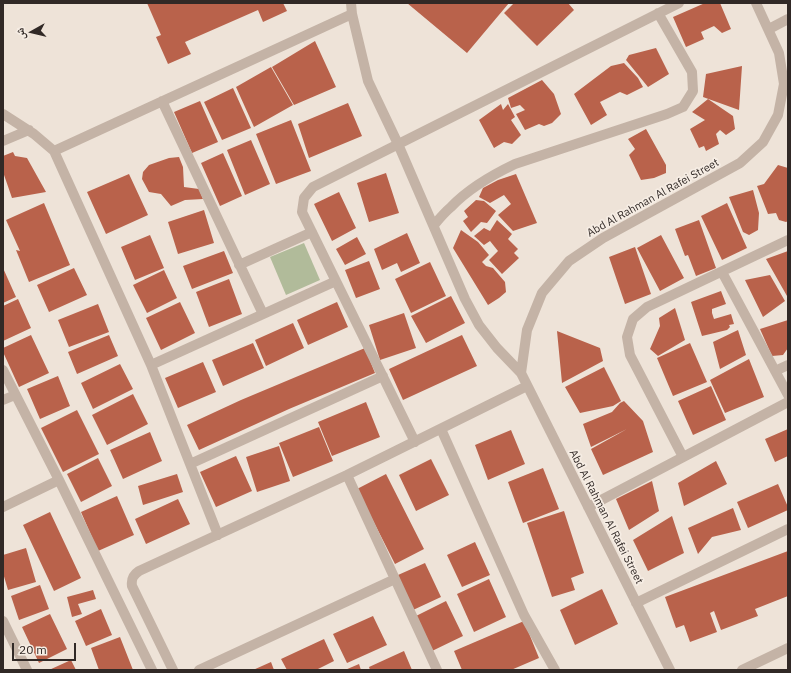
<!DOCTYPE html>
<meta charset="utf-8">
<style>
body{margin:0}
#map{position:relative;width:791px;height:673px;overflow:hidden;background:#eee3d8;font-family:"IBM Plex Sans","Noto Naskh Arabic",sans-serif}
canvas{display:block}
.frame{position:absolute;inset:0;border:4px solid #312926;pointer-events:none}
.north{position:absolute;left:12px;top:12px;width:40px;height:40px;-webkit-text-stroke:3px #f6ede4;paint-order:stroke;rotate:262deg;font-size:11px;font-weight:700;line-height:16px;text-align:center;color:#312926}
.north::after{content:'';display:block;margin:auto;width:14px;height:18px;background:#312926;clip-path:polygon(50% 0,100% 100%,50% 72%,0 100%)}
.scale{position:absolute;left:12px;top:643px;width:64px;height:18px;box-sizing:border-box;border:2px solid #312926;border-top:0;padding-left:5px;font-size:12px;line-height:14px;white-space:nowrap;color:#312926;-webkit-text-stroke:3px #f6ede4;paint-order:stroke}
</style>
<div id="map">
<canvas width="791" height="673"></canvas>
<div class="frame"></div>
<div class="north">ش</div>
<div class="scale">20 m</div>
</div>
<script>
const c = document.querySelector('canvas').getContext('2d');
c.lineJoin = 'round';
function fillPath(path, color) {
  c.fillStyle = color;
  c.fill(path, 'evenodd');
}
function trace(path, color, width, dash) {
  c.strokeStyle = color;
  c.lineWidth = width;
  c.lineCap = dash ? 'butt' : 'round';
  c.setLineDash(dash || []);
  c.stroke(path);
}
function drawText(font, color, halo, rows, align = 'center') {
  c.font = font + ' "IBM Plex Sans",sans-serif';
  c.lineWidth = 3.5;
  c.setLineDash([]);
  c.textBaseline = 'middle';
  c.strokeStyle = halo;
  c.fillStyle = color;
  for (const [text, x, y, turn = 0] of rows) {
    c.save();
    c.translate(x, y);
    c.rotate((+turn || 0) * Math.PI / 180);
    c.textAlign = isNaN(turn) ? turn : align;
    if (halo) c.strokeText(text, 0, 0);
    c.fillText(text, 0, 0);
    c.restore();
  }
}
fillPath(new Path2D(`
 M304 243 320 280 286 295 270 257Z`), '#b1bb9a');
fillPath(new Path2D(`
 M147 3H283L287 11 263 22 258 10 185 42 191 54 168 64 156 37 161 35Z
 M407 3H509L467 53Z
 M514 3H568L574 10 537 46 504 13Z
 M705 3H720L731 29 722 33 714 26 701 32 704 39 686 47 673 17Z
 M315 41 336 87 294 105 272 67Z
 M656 48 669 74 648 87 626 60 629 55Z
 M624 63 638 78 643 87 627 95 620 92 600 102 607 115 591 125 574 94 611 66Z
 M742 66 739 110 703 97 706 74Z
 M271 67 293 105 254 127 236 87Z
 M542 80 554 94 561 114 552 123 544 126 539 124 525 130 516 114 525 110 520 105 511 108 508 98Z
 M233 88 251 128 222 140 204 102Z
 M708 99 733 116 735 129 726 135 720 130 716 134 719 144 706 151 704 146 699 148 690 129 705 120 692 112Z
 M200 101 218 142 192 153 174 112Z
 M348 103 362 136 309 158 298 124Z
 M501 104 503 110 508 104 515 117 511 120 521 135 512 144 504 142 494 148 479 120Z
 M291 120 311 171 276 184 256 134Z
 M646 129 666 165V173L654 178 641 180 629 155 635 149 628 139Z
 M251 140 270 184 245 195 227 150Z
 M13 152 15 156 27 158 46 192 12 198 3 172V156Z
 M223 153 242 196 220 206 201 163Z
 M179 157 183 167 184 187 199 189 203 199 185 200 171 206 161 194 149 192 142 179 143 172 149 165 169 158Z
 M778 165 788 168V221L786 222 779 220 776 213 768 214 757 186 764 184Z
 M386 173 399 213 369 222 357 183Z
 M129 174 148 215 106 234 87 192Z
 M516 174 537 223 513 231 498 215 511 204 504 195 490 203 479 197 483 188 498 180Z
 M753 190 759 213 758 230 749 235 743 232 729 197Z
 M339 192 356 228 332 241 314 204Z
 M476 200 484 201 496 211 487 223 481 222 471 232 463 221 468 217 464 211Z
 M44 203 70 265 29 282 16 250 20 251 6 220Z
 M727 203 747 248 722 260 701 216Z
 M204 210 214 243 178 254 168 222Z
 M497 220 512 234 508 239 518 249 514 253 519 258 502 274 489 260 498 251 490 241 484 245 474 236 484 228 490 231Z
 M699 220 716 268 696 276 688 255 685 256 675 229Z
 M461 230 478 242 489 255 482 262 486 266 493 268 505 282 506 292 499 298 488 305 453 248Z
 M407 233 420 263 401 272 397 263 382 270 374 249Z
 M150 235 164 268 135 280 121 247Z
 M661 235 684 278 660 291 637 248Z
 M357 237 366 254 345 265 336 249Z
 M635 247 651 294 625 304 609 257Z
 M224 251 233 273 192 289 183 266Z
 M788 251V296H787L766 259Z
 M369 261 380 289 356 298 345 270Z
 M430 262 446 296 411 313 395 279Z
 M3 268 16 297 3 303Z
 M74 268 87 295 49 312 37 285Z
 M164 270 177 298 147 313 133 285Z
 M770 275 785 301 763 317 745 280Z
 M229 279 242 314 209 327 196 292Z
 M721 291 726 304 712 309V313L714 319 731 314 734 324 729 325 730 327 727 330 702 336 691 302Z
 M451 296 465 323 426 343 411 316Z
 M18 299 31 328 3 341V306Z
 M180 302 195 333 161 350 146 318Z
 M337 302 348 327 308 345 297 320Z
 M98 304 109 332 69 347 58 320Z
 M675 308 685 340 658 356 650 349 660 326 659 318Z
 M404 313 416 348 380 360 369 325Z
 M788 320V348L783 355 772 356 760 329Z
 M293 323 304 348 266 366 255 340Z
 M738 330 746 355 720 369 713 342Z
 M557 331 600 348 603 361 562 383Z
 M31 335 49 373 19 387 3 352V348Z
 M109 335 118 356 77 374 68 352Z
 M462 335 477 366 403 400 389 369Z
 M253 343 264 368 223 386 212 360Z
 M690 343 707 382 673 396 657 358Z
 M365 348 375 373 289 409 199 450 187 425 241 400Z
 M749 359 764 397 725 413 710 380Z
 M203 362 216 392 178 408 165 378Z
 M120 364 133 389 93 409 81 383Z
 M604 367 621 401 613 406 580 413 565 387Z
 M58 376 70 406 40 419 27 389Z
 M711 386 726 420 693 435 678 401Z
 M133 394 148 424 107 445 92 415Z
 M624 401 643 421 653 452 603 475 591 449 627 429 591 447 583 424 612 412 620 403Z
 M366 402 380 437 332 456 318 422Z
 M77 410 99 454 63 472 41 428Z
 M319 427 333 461 293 477 279 443Z
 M788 429V456L775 462 765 439Z
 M511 430 525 464 488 480 475 445Z
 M150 432 162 461 123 479 110 450Z
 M279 446 290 481 257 492 246 457Z
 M236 456 252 491 216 507 200 472Z
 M98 458 112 486 81 502 67 474Z
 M431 459 449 495 416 511 399 475Z
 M716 461 727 484 684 506 678 483Z
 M543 468 559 509 523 523 508 482Z
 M177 474 183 492 143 505 138 486Z
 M386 474 424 549 395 564 357 489Z
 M652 481 659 511 629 530 616 499Z
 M778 484 788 507V510L748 528 737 502Z
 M117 496 134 535 98 551 81 512Z
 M178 499 190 524 146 544 135 519Z
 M733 508 741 530 712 537 698 554 688 528Z
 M564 511 584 573 571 578 575 590 552 597 527 523Z
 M50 512 81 578 54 591 23 525Z
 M672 516 684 553 648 571 633 540Z
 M475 542 490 575 462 587 447 555Z
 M26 548 36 582 8 590 3 573V555Z
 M788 551V596L755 609 758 616 721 630 714 611 710 613 717 632 690 642 684 625 676 628 665 597Z
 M425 563 441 597 413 610 398 575Z
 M489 579 506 617 474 632 457 594Z
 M40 585 49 609 19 620 11 596Z
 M602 589 618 624 575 645 560 610Z
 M93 590 96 599 78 604 82 614 72 617 67 597Z
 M446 601 463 636 432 651 416 616Z
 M101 609 112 635 86 646 75 621Z
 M50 614 67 649 39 663 22 627Z
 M373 616 387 645 347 663 333 634Z
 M524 621 539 658 511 670H462L454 651Z
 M120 637 133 670H99L91 648Z
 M324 639 334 661 316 670H287L281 659Z
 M404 651 412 670H370L369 667Z
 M71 660 76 670H49Z
 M271 662 274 670H253Z
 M359 664 361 670H345Z`), '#b9624b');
trace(new Path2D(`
 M351 3 352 14 368 81 398 144 465 299 479 325 497 348 521 373
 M769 29 788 19
 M162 101 263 314
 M3 114 34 134 54 151 151 365 218 535
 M3 141 29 130
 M54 151 352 14
 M434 225C439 219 445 212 451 207 469 188 492 175 515 164L667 114 683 107 693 91 692 72 658 13
 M239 265 312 232
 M722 272 788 395
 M151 365 336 281
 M3 370 59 480 152 670
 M775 371 788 365
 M3 400 15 395
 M441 429 524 615 555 670
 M415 442 302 212 304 198 313 187 679 3
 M683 457 630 355 627 337 633 319 647 307 788 240
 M190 464 383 376
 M347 475 437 670
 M3 507 59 480
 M588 507 788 402
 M636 603 788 529
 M3 621 27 670
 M173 670 132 586C131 579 133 575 139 571L347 475 527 386
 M199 670 395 579
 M670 670 521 373 527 330 542 293 569 261 603 238 740 163 763 142 778 115 784 84 779 53 756 3
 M742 670 788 648`), '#c4b3a6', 10);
drawText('11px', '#312926', '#f6ede4', [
 ["Abd Al Rahman Al Rafei Street",653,198,-29],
 ["Abd Al Rahman Al Rafei Street",606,517,63]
]);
</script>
